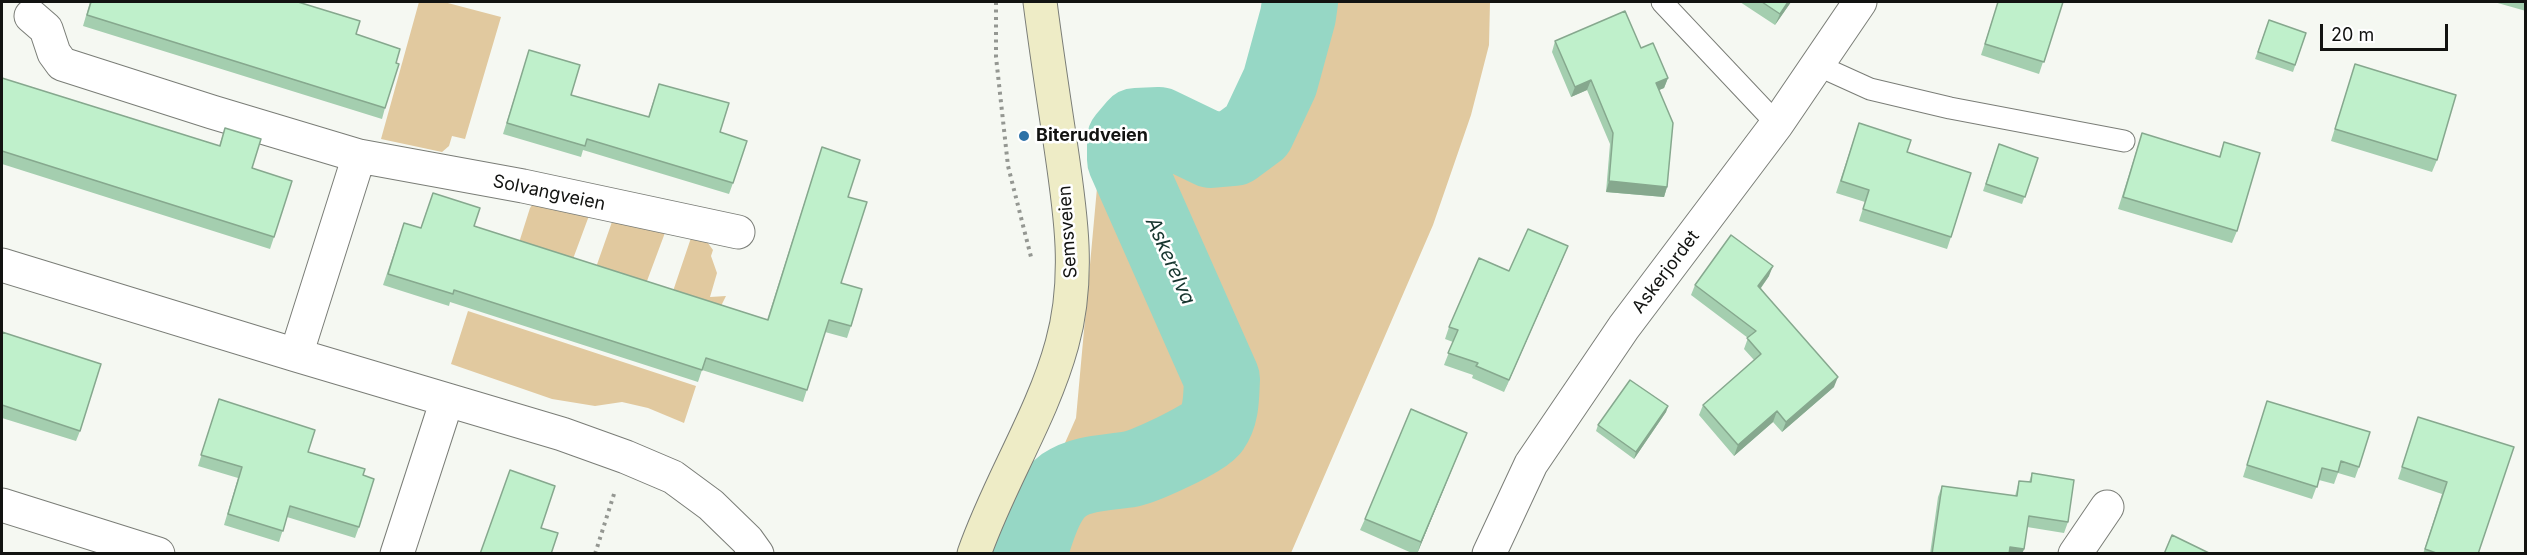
<!DOCTYPE html>
<style>
body{margin:0}
#map{position:relative;width:2527px;height:555px;overflow:hidden;background:#f5f8f2;font-family:Inter,sans-serif}
canvas{display:block}
.frame{position:absolute;inset:0;border:3px solid #121311;pointer-events:none}
.scale{position:absolute;left:2320px;top:24px;width:128px;height:27px;box-sizing:border-box;border:3px solid #121311;border-top:0;padding-left:8px;font-size:18px;line-height:21px;white-space:nowrap;color:#121311;-webkit-text-stroke:4px #fff;paint-order:stroke}
</style>
<div id="map">
<canvas width="2527" height="555"></canvas>
<div class="frame"></div>
<div class="scale">20 m</div>
</div>
<script>
const c = document.querySelector('canvas').getContext('2d');
c.lineJoin = 'round';
function fillPath(path, color) {
  c.fillStyle = color;
  c.fill(path, 'evenodd');
}
function trace(path, color, width, dash) {
  c.strokeStyle = color;
  c.lineWidth = width;
  c.lineCap = dash ? 'butt' : 'round';
  c.setLineDash(dash || []);
  c.stroke(path);
}
function drawText(font, color, halo, rows, align = 'center') {
  c.font = font + ' Inter,sans-serif';
  c.lineWidth = 5;
  c.setLineDash([]);
  c.textBaseline = 'middle';
  c.strokeStyle = halo;
  c.fillStyle = color;
  for (const [text, x, y, turn = 0] of rows) {
    c.save();
    c.translate(x, y);
    c.rotate((+turn || 0) * Math.PI / 180);
    c.textAlign = isNaN(turn) ? turn : align;
    if (halo) c.strokeText(text, 0, 0);
    c.fillText(text, 0, 0);
    c.restore();
  }
}
fillPath(new Path2D(`
 M419 2H444L501 17 465 139 452 136 449 146 442 152 381 139Z
 M1300 2H1490L1489 45 1471 115 1433 225 1291 553 1016 554 1076 418 1101 144 1136 126 1159 125 1211 150 1234 148 1257 130 1280 82 1298 16Z
 M535 201 590 213 570 267 517 249 530 208Z
 M613 219 666 230 644 289 594 273Z
 M693 232 705 239 713 250 711 256 717 273 710 297 726 296 718 312 671 297Z
 M468 311 696 386 684 423 648 408 622 402 595 406 552 399 451 364Z`), '#e1c99f');
trace(new Path2D(`
 M1029 554C1037 531 1043 500 1064 485 1083 472 1109 473 1131 469 1145 466 1205 439 1212 428 1222 414 1221 396 1222 379L1125 160V139L1136 126 1159 125 1211 150 1234 148 1257 131 1280 82 1298 16 1300 2`), '#96d7c5', 76);
const service = new Path2D(`
 M1662 2 1777 124
 M1817 65 1870 89 1950 108 2124 141`);
const minor = new Path2D(`
 M31 16 46 29 54 53 62 64 212 112 359 156 523 186 738 232
 M2 265 296 355 562 434 626 457 673 477 711 505 747 540 757 554
 M296 355 359 156
 M2 505 158 554
 M397 554 447 400
 M1489 554 1531 464 1624 327 1777 124 1860 2
 M2075 554 2107 507`);
const secondary = new Path2D(`
 M974 554C999 482 1042 417 1062 344 1081 276 1070 209 1060 141 1053 95 1046 48 1040 2`);
trace(service, '#7a7d77', 23);
trace(minor, '#7a7d77', 35);
trace(secondary, '#7a7d77', 35);
trace(new Path2D(`
 M996 2V57L1008 166 1031 257
 M595 554 614 494`), '#949792', 4, [3, 4.5]);
trace(service, '#fff', 21);
trace(minor, '#fff', 33);
trace(secondary, '#eeecc6', 33);
fillPath(new Path2D(`
 M90 2H298L356 34 396 63 385 108 382 119 83 26Z
 M1740 2H1791L1775 25Z
 M1998 2H2063L2039 74 1981 55Z
 M2494 2H2526V11Z
 M2269 20 2306 33 2293 72 2255 59Z
 M1555 41 1641 48 1668 78 1664 88 1659 90 1667 187 1664 197 1606 192 1610 144 1587 90 1571 97 1552 52Z
 M529 50 571 95 648 117 659 84 720 132 733 183 729 194 583 150 581 157 503 134Z
 M2355 64 2437 160 2432 172 2331 141Z
 M2 78 219 146 225 128 274 237 270 249 2 164Z
 M1859 123 1907 152 1951 237 1947 249 1859 221 1865 202 1836 193Z
 M2142 133 2219 157 2224 142 2237 231 2232 243 2118 209Z
 M1999 144 2038 158 2022 204 1983 191Z
 M822 147 848 197 841 283 851 326 847 338 825 332 803 402 702 370 698 382 450 302 449 306 383 285 404 223 421 228 433 193 474 226 767 320Z
 M1563 258 1504 392 1472 378 1473 375 1444 365 1453 342 1445 339 1449 327 1509 271Z
 M1769 276 1761 288 1834 387 1782 432 1773 422 1734 456 1699 415 1703 405 1754 360 1744 349 1748 338 1691 295 1695 285Z
 M2 332 80 431 76 441 2 418Z
 M219 399 308 452 363 475 359 527 355 538 287 517 279 542 224 525 238 478 198 466Z
 M2267 401 2359 467 2355 478 2338 473 2334 484 2319 480 2312 499 2243 477Z
 M1668 406 1666 412 1634 459 1596 431 1598 425Z
 M2418 417 2478 554H2423L2442 494 2398 479Z
 M1467 433 1417 554H1414L1360 530 1365 519Z
 M2032 473 2068 522 2064 533 2027 527 2024 549 2022 554H1930L1938 497 1942 486 2015 496 2019 481 2029 482Z`), '#a4ceaf');
fillPath(new Path2D(`
 M1788 2H1791L1775 25 1780 14Z
 M1668 78 1664 88 1652 93 1656 83Z
 M1591 80 1587 90 1571 97 1575 87Z
 M1609 181 1667 187 1664 197 1606 192Z
 M1568 246 1563 258 1504 392 1509 380Z
 M1773 266 1769 276 1755 296 1758 286Z
 M1838 377 1834 387 1782 432 1786 422Z
 M1668 406 1666 412 1634 459 1636 452Z
 M1777 411 1773 422 1734 456 1738 445Z
 M1467 433 1462 445 1417 554 1421 542Z
 M2010 547 2024 549 2022 554H2008Z`), '#86a88e');
const building = new Path2D(`
 M91 2H298L360 21 356 34 400 49 396 63 399 64 385 108 87 15Z
 M1762 2H1788L1780 14Z
 M1998 2H2063L2044 62 1985 44Z
 M1625 11 1641 48 1653 43 1668 78 1656 83 1673 123 1667 187 1609 181 1613 133 1591 80 1575 87 1555 41Z
 M2269 20 2306 33 2295 65 2258 52Z
 M529 50 580 65 571 95 649 117 659 84 729 103 720 132 747 141 733 183 587 139 585 146 507 123Z
 M2355 64 2456 95 2437 160 2335 129Z
 M2 78 220 146 225 128 261 139 252 168 292 181 274 237 2 151Z
 M1859 123 1911 140 1907 152 1971 173 1951 237 1863 209 1869 190 1841 181Z
 M2142 133 2220 157 2224 142 2260 153 2237 231 2123 197Z
 M1999 144 2038 158 2025 197 1986 184Z
 M822 147 860 160 848 197 867 202 841 283 862 289 851 326 829 320 807 390 706 358 702 370 454 290 453 294 388 274 404 223 421 228 433 193 480 208 474 226 768 320Z
 M1528 229 1568 246 1509 380 1476 366 1478 363 1448 353 1458 330 1449 327 1479 258 1509 271Z
 M1731 235 1773 266 1758 286 1838 377 1786 422 1777 411 1738 445 1703 405 1761 354 1747 338 1756 331 1695 285Z
 M2 332 101 364 80 431 2 405Z
 M1630 380 1668 406 1636 452 1598 425Z
 M219 399 315 430 308 452 365 469 363 475 374 479 359 527 290 506 283 531 228 514 242 467 201 455Z
 M2267 401 2370 432 2359 467 2341 461 2338 472 2322 468 2317 487 2247 465Z
 M1411 409 1467 433 1421 542 1365 519Z
 M2418 417 2514 447 2478 554H2439L2425 549 2447 482 2402 467Z
 M510 470 555 486 541 528 558 533 551 554H480Z
 M2032 473 2074 480 2068 522 2029 516 2024 549 2010 547 2009 554H1932L1942 486 2017 496 2019 481 2031 482Z
 M2172 535 2211 554H2164Z`);
fillPath(building, '#bff0cb');
trace(building, '#86a88e', 1.5);
for (const [x, y, r, color] of [
 [1024,136,6,"#2d71a7"]
]) {
  const dot = new Path2D();
  dot.arc(x, y, r, 0, 2 * Math.PI);
  c.fillStyle = color;
  c.fill(dot);
  trace(dot, '#fff', 2);
}
drawText('bold 18px', '#121311', '#fff', [
 ["Biterudveien",1036,136]
], 'left');
drawText('18px', '#121311', '#fff', [
 ["Solvangveien",549,193,12],
 ["Semsveien",1068,232,-94],
 ["Askerjordet",1666,272,-53]
]);
drawText('italic 20px', '#17362f', '#fff', [
 ["Askerelva",1170,261,66]
]);
</script>
